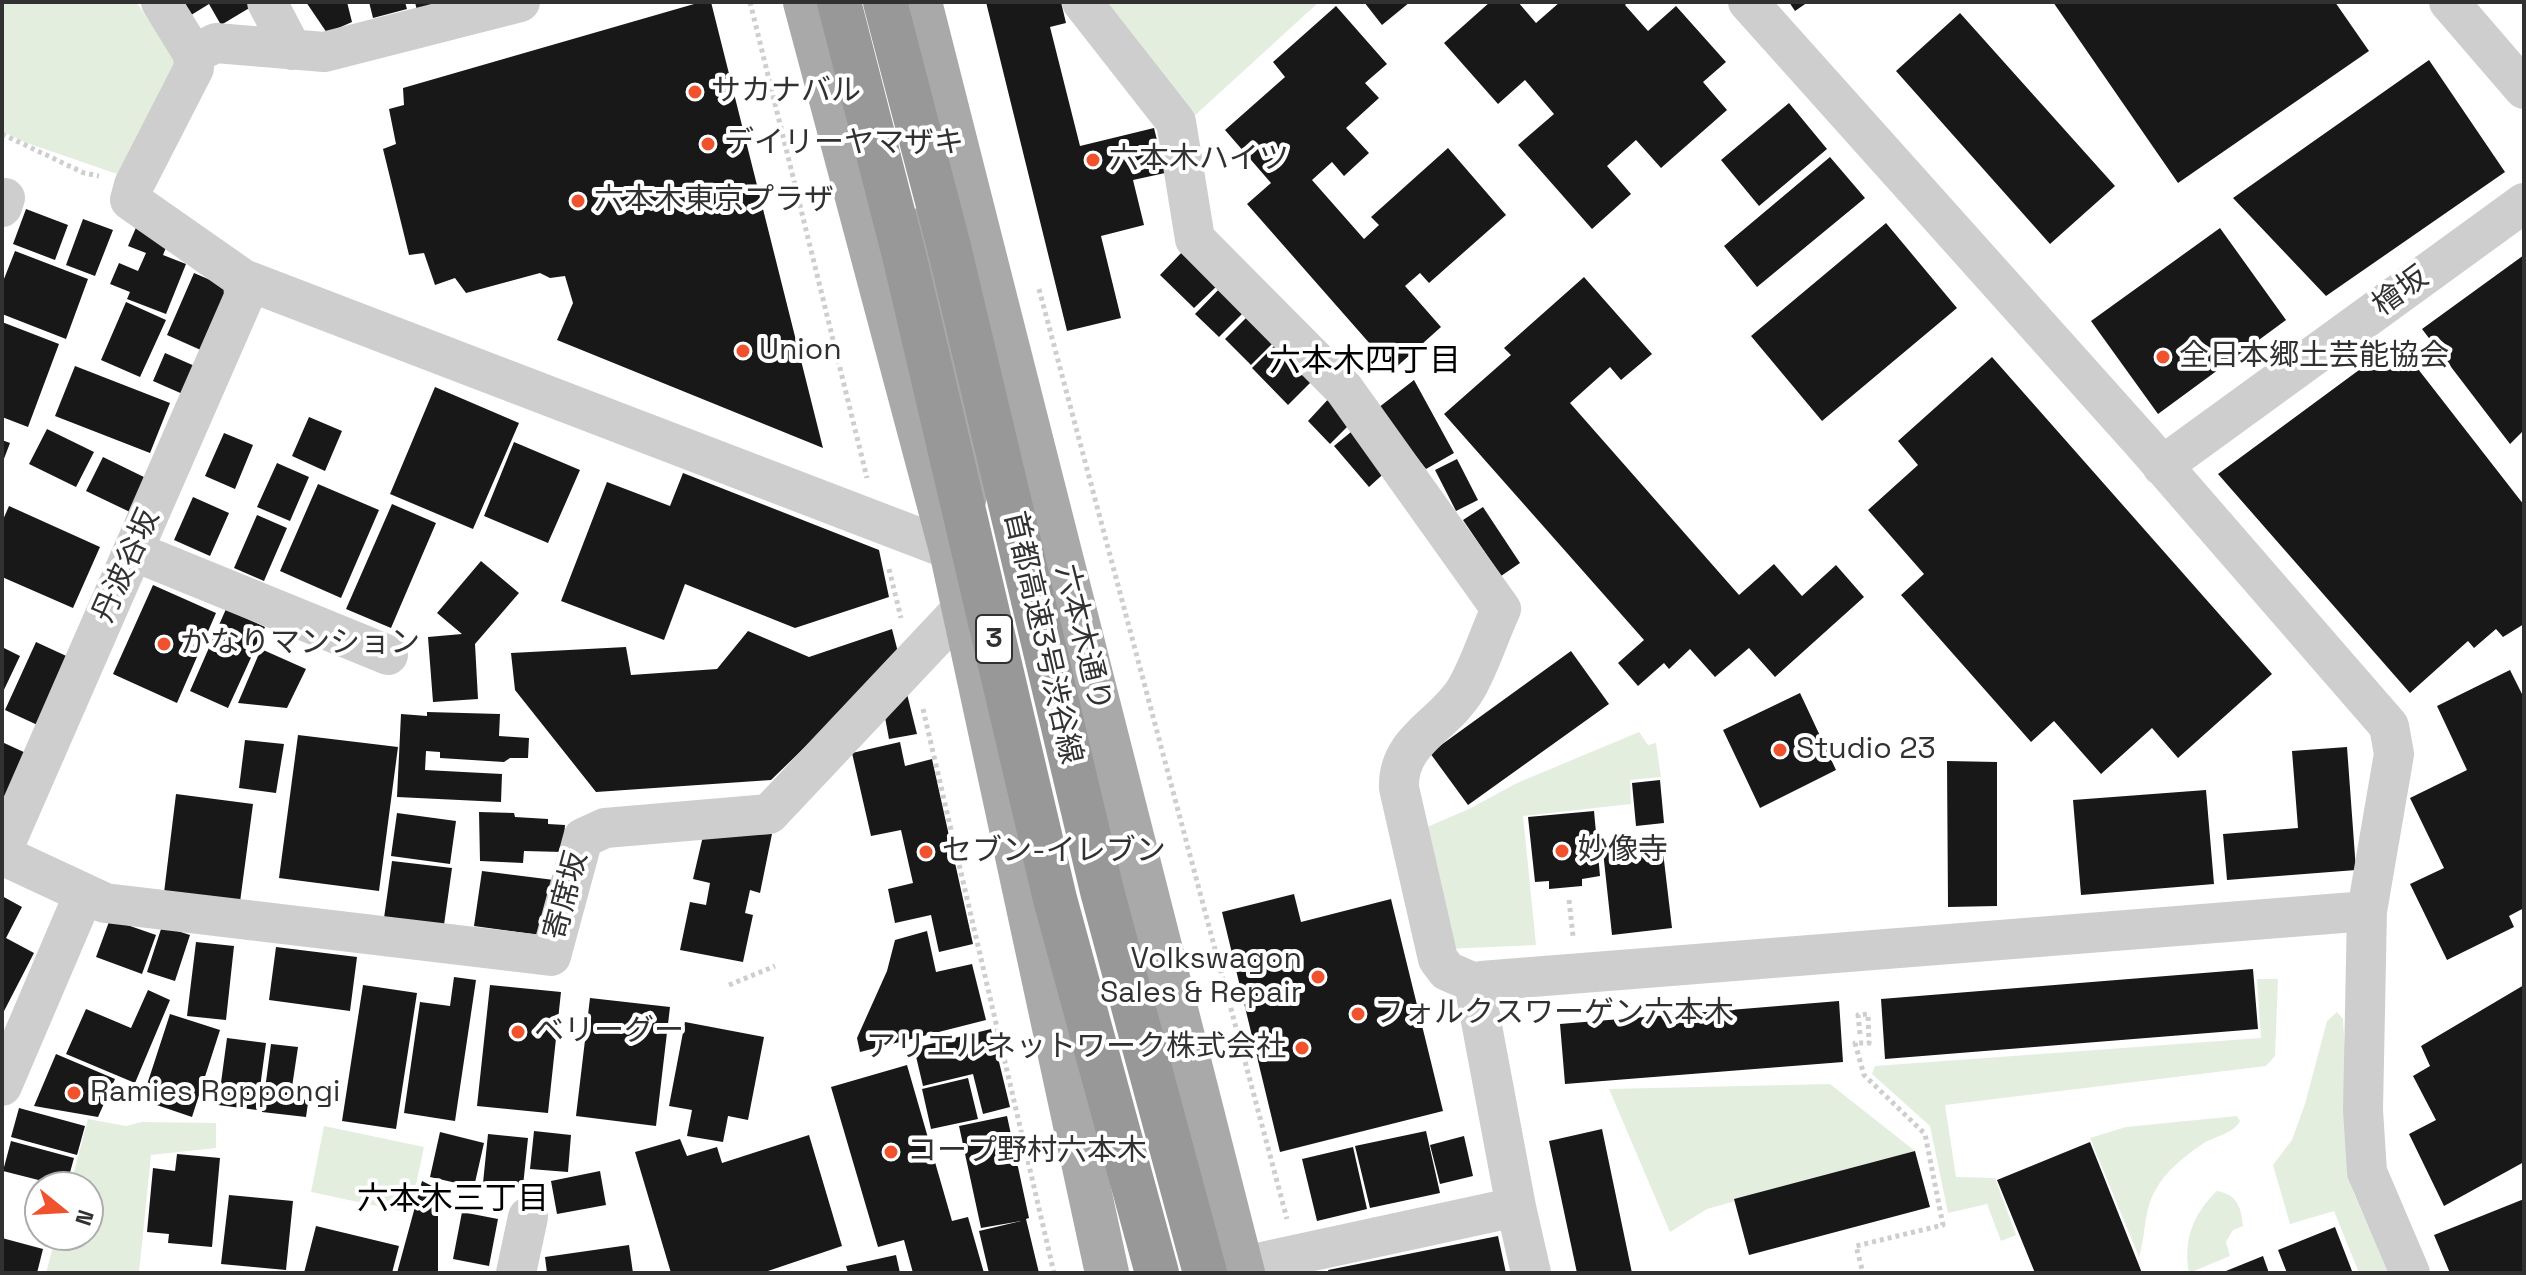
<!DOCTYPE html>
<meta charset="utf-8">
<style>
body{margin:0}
#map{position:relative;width:2526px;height:1275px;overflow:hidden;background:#fff;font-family:"Space Grotesk",sans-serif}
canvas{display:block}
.frame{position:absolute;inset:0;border:4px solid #313131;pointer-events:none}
.north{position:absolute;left:24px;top:1171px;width:80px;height:80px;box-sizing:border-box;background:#fff;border:2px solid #adadad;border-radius:50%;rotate:108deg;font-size:22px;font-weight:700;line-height:32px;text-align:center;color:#313131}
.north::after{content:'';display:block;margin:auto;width:28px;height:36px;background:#ef522d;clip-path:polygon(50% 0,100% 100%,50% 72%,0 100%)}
</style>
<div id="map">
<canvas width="2526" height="1275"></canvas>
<div class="frame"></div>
<div class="north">N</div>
</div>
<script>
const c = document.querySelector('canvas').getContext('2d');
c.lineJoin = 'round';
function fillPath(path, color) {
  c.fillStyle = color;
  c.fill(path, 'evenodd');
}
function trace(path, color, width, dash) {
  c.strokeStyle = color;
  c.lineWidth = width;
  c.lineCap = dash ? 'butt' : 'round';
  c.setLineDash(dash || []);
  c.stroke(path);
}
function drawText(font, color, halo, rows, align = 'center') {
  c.font = font + ' "Space Grotesk","Noto Sans JP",sans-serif';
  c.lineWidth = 8;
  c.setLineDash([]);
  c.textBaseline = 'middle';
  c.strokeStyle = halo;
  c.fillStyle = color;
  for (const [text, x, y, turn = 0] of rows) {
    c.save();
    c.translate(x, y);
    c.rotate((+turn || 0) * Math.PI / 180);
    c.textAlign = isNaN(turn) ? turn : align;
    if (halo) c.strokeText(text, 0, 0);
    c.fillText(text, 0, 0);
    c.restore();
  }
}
fillPath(new Path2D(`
 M2 2H136L181 66 123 176 24 142 2 131Z
 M1095 2H1319L1192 118Z
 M1639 732 1648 745 1656 743 1661 777 1630 780 1631 804 1523 816 1536 945 1446 949 1420 830 1469 809 1517 783Z
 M2257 979H2278L2275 1056 2266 1066 1945 1105 1956 1177 1995 1178 2016 1235 2001 1241 1987 1204 1948 1213 1930 1126 1872 1074 1875 1066 2261 1038Z
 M2337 1012 2343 1019 2353 1191 2390 1273H2359L2334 1211 2290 1224 2273 1165 2292 1140 2305 1104 2327 1021Z
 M1830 1084 1915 1151 1707 1209 1670 1232 1609 1089Z
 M2237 1116 2240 1121C2234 1133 2216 1136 2204 1143 2186 1155 2165 1171 2155 1191 2143 1212 2146 1237 2139 1257L2090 1138 2126 1127Z
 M88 1119 126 1126 142 1122 216 1123V1148L151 1155 139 1273H46L56 1235H88V1187H70Z
 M324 1126 424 1147 410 1213 311 1192Z
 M2217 1191C2237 1195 2241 1206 2243 1226L2233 1230 2226 1242 2230 1256 2189 1273C2183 1240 2193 1214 2217 1191Z`), '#e3eedf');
fillPath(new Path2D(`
 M179 2H248L251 7 221 25 209 4 188 17Z
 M306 2H347L352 22 327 33Z
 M369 2H405L407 9 373 18Z
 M415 2H448L417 11Z
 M701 2H711L823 448 557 340 573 303 565 276 550 278 540 273 466 293 455 278 435 285 424 253 409 255 383 149 396 144 389 109 404 105 403 88Z
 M986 2H1061L1066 23 1050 27 1080 146 1154 128 1165 173 1133 180 1144 225 1101 236 1121 318 1067 331Z
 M1364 2H1410L1382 25Z
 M1490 2H1518L1536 23 1560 2H1628L1625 5 1648 31 1676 6 1726 62 1703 82 1727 110 1661 168 1636 140 1607 166 1631 194 1592 229 1518 145 1554 114 1525 80 1498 104 1444 43Z
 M1789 2H1808L1795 11Z
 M2053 2H2335L2369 51 2178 183Z
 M1336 6 1387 64 1365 83 1379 98 1346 128 1369 153 1344 176 1332 162 1312 180 1364 239 1379 225 1371 217 1448 148 1506 215 1429 283 1420 273 1405 286 1441 327 1393 370 1247 204 1271 183 1225 130 1285 77 1273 62Z
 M1960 13 2115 186 2050 244 1896 71Z
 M2429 60 2505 172 2326 296 2233 198Z
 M1789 103 1827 149 1759 206 1721 160Z
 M1830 157 1865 198 1757 287 1724 246Z
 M26 209 68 225 55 260 13 244Z
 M83 219 113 230 95 276 66 265Z
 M138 223 171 235 163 255 186 264 166 314 127 299 130 292 110 284 119 263 138 271 146 253 128 246Z
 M1886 223 1957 308 1822 421 1751 336Z
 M2220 228 2286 320 2158 414 2091 321Z
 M1185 249 1219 284 1194 308 1160 275Z
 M15 251 88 279 66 339 2 314V284Z
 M2524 255V430L2510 444 2422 329Z
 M194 273 229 288 203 351 167 335Z
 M1584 277 1652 354 1621 380 1610 367 1570 403 1739 595 1774 564 1802 596 1836 565 1864 597 1775 677 1749 648 1715 677 1690 649 1669 669 1664 663 1638 686 1618 663 1644 640 1444 414 1511 355 1504 348Z
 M1222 286 1246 310 1219 337 1195 314Z
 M126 302 166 320 140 377 101 360Z
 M1251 313 1277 339 1251 365 1225 339Z
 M2 322 59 344 28 427 2 417Z
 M1278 342 1315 378 1288 405 1252 368Z
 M2397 342 2524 505V624L2503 637 2496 629 2474 648 2468 641 2410 693 2218 474Z
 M165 353 197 367 185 395 153 381Z
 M1992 357 2272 674 2178 758 2152 728 2101 774 2054 721 2031 742 1901 595 1924 574 1868 510 1918 465 1898 441Z
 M75 366 170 403 150 453 55 416Z
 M1414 380 1454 453 1426 469 1378 408Z
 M435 387 519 423 473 529 390 494Z
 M1332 395 1355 419 1330 444 1308 421Z
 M309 417 342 431 325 471 292 456Z
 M1357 427 1391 467 1369 487 1334 446Z
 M47 429 94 452 76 487 29 464Z
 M224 433 253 445 235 489 205 476Z
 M2 440 10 443 2 464Z
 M514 442 580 470 548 543 484 516Z
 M103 457 148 479 132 513 86 491Z
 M1457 459 1478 500 1456 511 1435 470Z
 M277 463 309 477 290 521 257 507Z
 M683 473 879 550 889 597 795 628 685 584 664 640 561 601 607 482 670 506Z
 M318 484 379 510 341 598 280 571Z
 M193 497 229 513 210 556 174 540Z
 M392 504 436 523 391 628 346 609Z
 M9 506 100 547 73 608 2 577V522Z
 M1483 507 1520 563 1501 576 1463 520Z
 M257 515 287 528 264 581 234 568Z
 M481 561 519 593 475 644 478 699 433 702 428 637 462 634 437 613Z
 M153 585 216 613 177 703 113 674Z
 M226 609 265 627 228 708 190 691Z
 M892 629 899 656 771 780 596 792 515 690 511 653 626 647 631 675 717 669 748 631 809 657Z
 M36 642 75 660 44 728 5 710Z
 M2 647 20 656 2 694Z
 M261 649 306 669 287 708 238 703Z
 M1571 651 1609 704 1468 805 1430 753Z
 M2510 670 2524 698V908L2509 916 2514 927 2447 960 2410 884 2444 868 2410 798 2467 770 2437 706Z
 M906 690 917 734 889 739 884 712Z
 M1800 693 1836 770 1760 808 1723 730Z
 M427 712 500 714 499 736 529 738 528 758H510L504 762 440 758V752L426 751 425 770 502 774 501 802 397 797 401 714 427 716Z
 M298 735 398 747 379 891 279 878Z
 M245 740 284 744 276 793 239 788Z
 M2 742 28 754 7 798 2 795Z
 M900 742 905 766 932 759 973 944 939 952 931 915 895 923 888 889 913 883 901 830 871 836 852 753Z
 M2347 747 2356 870 2227 880 2223 834 2298 828 2292 751Z
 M1947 761 1997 762V906L1948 907Z
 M1660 780 1664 823 1636 826 1632 783Z
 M2206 790 2214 884 2081 895 2073 800Z
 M176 794 253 804 240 902 164 893Z
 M1594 811 1600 876 1582 879V886L1549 889V881L1535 882 1528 817Z
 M479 812 514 813 515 817 548 819V824L565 825 563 852 524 851 523 863 480 861Z
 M397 813 456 821 450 864 391 856Z
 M772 834 760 893 750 890 745 913 753 915 743 962 680 950 690 902 706 905 710 883 693 879 703 836Z
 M1661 835 1672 928 1612 935 1602 842Z
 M392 861 452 868 444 925 384 918Z
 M482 871 554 880 547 936 474 926Z
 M1294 894 1301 922 1391 899 1443 1111 1280 1152 1222 912Z
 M2 896 22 907 6 938 34 953 2 1015Z
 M110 919 156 935 142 974 96 957Z
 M162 926 190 935 175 981 147 972Z
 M927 931 936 972 972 964 986 1020 860 1052 857 1038 887 971 895 940Z
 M196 942 234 946 226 1020 187 1016Z
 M276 947 357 957 350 1011 269 1000Z
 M2253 969 2258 1029 1885 1059 1881 999Z
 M454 977 476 980 455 1121 404 1113 420 1002 450 1006Z
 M363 985 417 993 396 1129 342 1121Z
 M490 985 561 992 548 1113 477 1106Z
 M2524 985V1162L2444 1206 2409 1134 2436 1120 2413 1076 2430 1066 2421 1046Z
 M148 990 170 1000 135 1083 66 1054 86 1009 131 1028Z
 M590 998 670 1007 656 1126 576 1116Z
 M1839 1001 1843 1062 1565 1084 1560 1024Z
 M170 1014 220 1030 192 1117 142 1100Z
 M685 1022 764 1037 748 1120 728 1116 723 1142 687 1136 692 1110 669 1106Z
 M991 1029 1010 1107 983 1114 973 1074 923 1086 914 1048Z
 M227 1038 266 1043 257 1110 218 1105Z
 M271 1044 298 1047 292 1087 308 1103 306 1117 262 1112Z
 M56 1054 115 1079 98 1117 34 1106Z
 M907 1065 952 1221 968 1217 984 1273H913L904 1240 878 1247 831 1087Z
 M968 1078 978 1119 931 1129 922 1089Z
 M19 1108 85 1126 77 1155 11 1137Z
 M1007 1116 1029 1218 1026 1219 1039 1273H989L979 1231 1021 1221 981 1228 959 1126Z
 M1602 1129 1632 1273H1577L1549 1141Z
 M534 1131 571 1135 568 1172 530 1169Z
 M1426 1131 1440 1193 1370 1208 1355 1146Z
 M440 1132 484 1143 474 1187 430 1177Z
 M488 1134 528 1138 523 1186 483 1183Z
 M809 1135 842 1246 762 1273H671L635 1152 680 1139 687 1156 717 1147 722 1163Z
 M1464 1136 1473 1176 1440 1184 1430 1145Z
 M11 1141 74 1158 66 1187 3 1171Z
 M2090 1142 2142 1273H2035L1997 1180Z
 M1353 1147 1367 1209 1317 1221 1302 1159Z
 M1915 1151 1930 1207 1749 1255 1734 1199Z
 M177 1154 220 1158 212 1247 168 1243 169 1234 147 1232 153 1168 175 1171Z
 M600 1171 606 1205 557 1214 551 1181Z
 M422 1181 438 1189V1273H397Z
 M229 1195 293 1201 286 1270 221 1264Z
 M2524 1199V1273H2450L2434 1235Z
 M462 1212 498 1219 489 1266 453 1259Z
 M316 1226 399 1246 392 1273H304Z
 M2335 1227 2352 1271 2346 1273H2287L2278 1250Z
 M1498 1236 1506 1273H1329L1328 1270Z
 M2 1238 43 1249 37 1273H2Z
 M629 1245 633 1273H547L545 1257Z
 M896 1255 900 1273H848L846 1266Z
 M2263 1256 2269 1273H2221Z`), '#181818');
trace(new Path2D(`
 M750 2 867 478
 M2 134 84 173 99 176
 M1039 289 1287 1219
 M889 569 901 618
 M923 709 1054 1273
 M1569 900 1573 936
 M729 985 775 966
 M1860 1034 1858 1015 1868 1014 1869 1043H1855L1864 1075 1925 1134 1943 1225 1856 1246 1863 1273`), '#cecece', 5, [4, 4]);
trace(new Path2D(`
 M161 2 193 54 194 68 134 185 130 200 243 279 951 550
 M267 2 292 50
 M1082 2 1176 122 1195 239 1344 389 1501 609C1489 635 1480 665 1466 689 1444 726 1397 740 1399 788L1438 959 1447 971 1477 984
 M1748 2 2144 444 2389 726 2394 754 2367 911 2363 1110 2367 1172 2410 1273
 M2449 2 2524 89
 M193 54 216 43 324 52 520 2
 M2 207 5 198
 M2162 466 2524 203
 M133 551 388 655
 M2 851 244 297 243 279
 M2 855 105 903 551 956 583 838 605 828 769 814 964 607
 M2 1086 84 894
 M516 1273 528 1217
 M1211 1273 1516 1207
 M1531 1273 1516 1207 1475 989 1477 984 1481 981 2367 911`), '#cecece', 40);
trace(new Path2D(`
 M805 2 951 550 1107 1273
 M920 2 1243 1273
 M920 230 976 450 960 516`), '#a9a9a9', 44);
trace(new Path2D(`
 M839 2 904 255 1055 899 1157 1273
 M885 2 949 247 1102 891 1205 1273`), '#989898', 44);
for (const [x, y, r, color] of [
 [695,92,8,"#ef522d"],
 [708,144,8,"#ef522d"],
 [1093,160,8,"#ef522d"],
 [578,201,8,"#ef522d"],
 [743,351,8,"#ef522d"],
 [2163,357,8,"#ef522d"],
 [164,644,8,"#ef522d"],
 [1780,750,8,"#ef522d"],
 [1562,851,8,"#ef522d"],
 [926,852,8,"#ef522d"],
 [1318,977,8,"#ef522d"],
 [1358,1014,8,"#ef522d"],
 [518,1032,8,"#ef522d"],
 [1302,1048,8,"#ef522d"],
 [74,1093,8,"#ef522d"],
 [891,1152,8,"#ef522d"]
]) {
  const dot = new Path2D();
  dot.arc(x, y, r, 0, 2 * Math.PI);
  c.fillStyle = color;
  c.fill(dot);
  trace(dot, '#fff', 3);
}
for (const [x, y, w] of [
 [994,639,36]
]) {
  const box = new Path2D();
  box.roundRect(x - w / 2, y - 24, w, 48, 6);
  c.fillStyle = '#fff';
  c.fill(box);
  trace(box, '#313131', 2);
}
drawText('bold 28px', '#313131', null, [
 ["3",994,639]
]);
drawText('30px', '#313131', '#fff', [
 ["サカナバル",711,92],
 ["デイリーヤマザキ",724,144],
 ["六本木ハイツ",1109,160],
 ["六本木東京プラザ",594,201],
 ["Union",759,351],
 ["全日本郷土芸能協会",2179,357],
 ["かなりマンション",180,644],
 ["Studio 23",1796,750],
 ["妙像寺",1578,851],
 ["セブン-イレブン",942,852],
 ["Volkswagon",1302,960,"right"],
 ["Sales & Repair",1302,994,"right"],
 ["フォルクスワーゲン六本木",1374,1014],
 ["ベリーグー",534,1032],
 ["アリエルネットワーク株式会社",1286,1048,"right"],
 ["Ramies Roppongi",90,1093],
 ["コープ野村六本木",907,1152]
], 'left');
drawText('30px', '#313131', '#fff', [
 ["檜坂",2401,292,-36],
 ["丹波谷坂",127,566,-66],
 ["首都高速3号渋谷線",1042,638,77],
 ["六本木通り",1082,638,76],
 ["寄席坂",567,896,-75]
]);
drawText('32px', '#000', '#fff', [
 ["六本木四丁目",1365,362],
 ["六本木三丁目",453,1200]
]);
</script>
